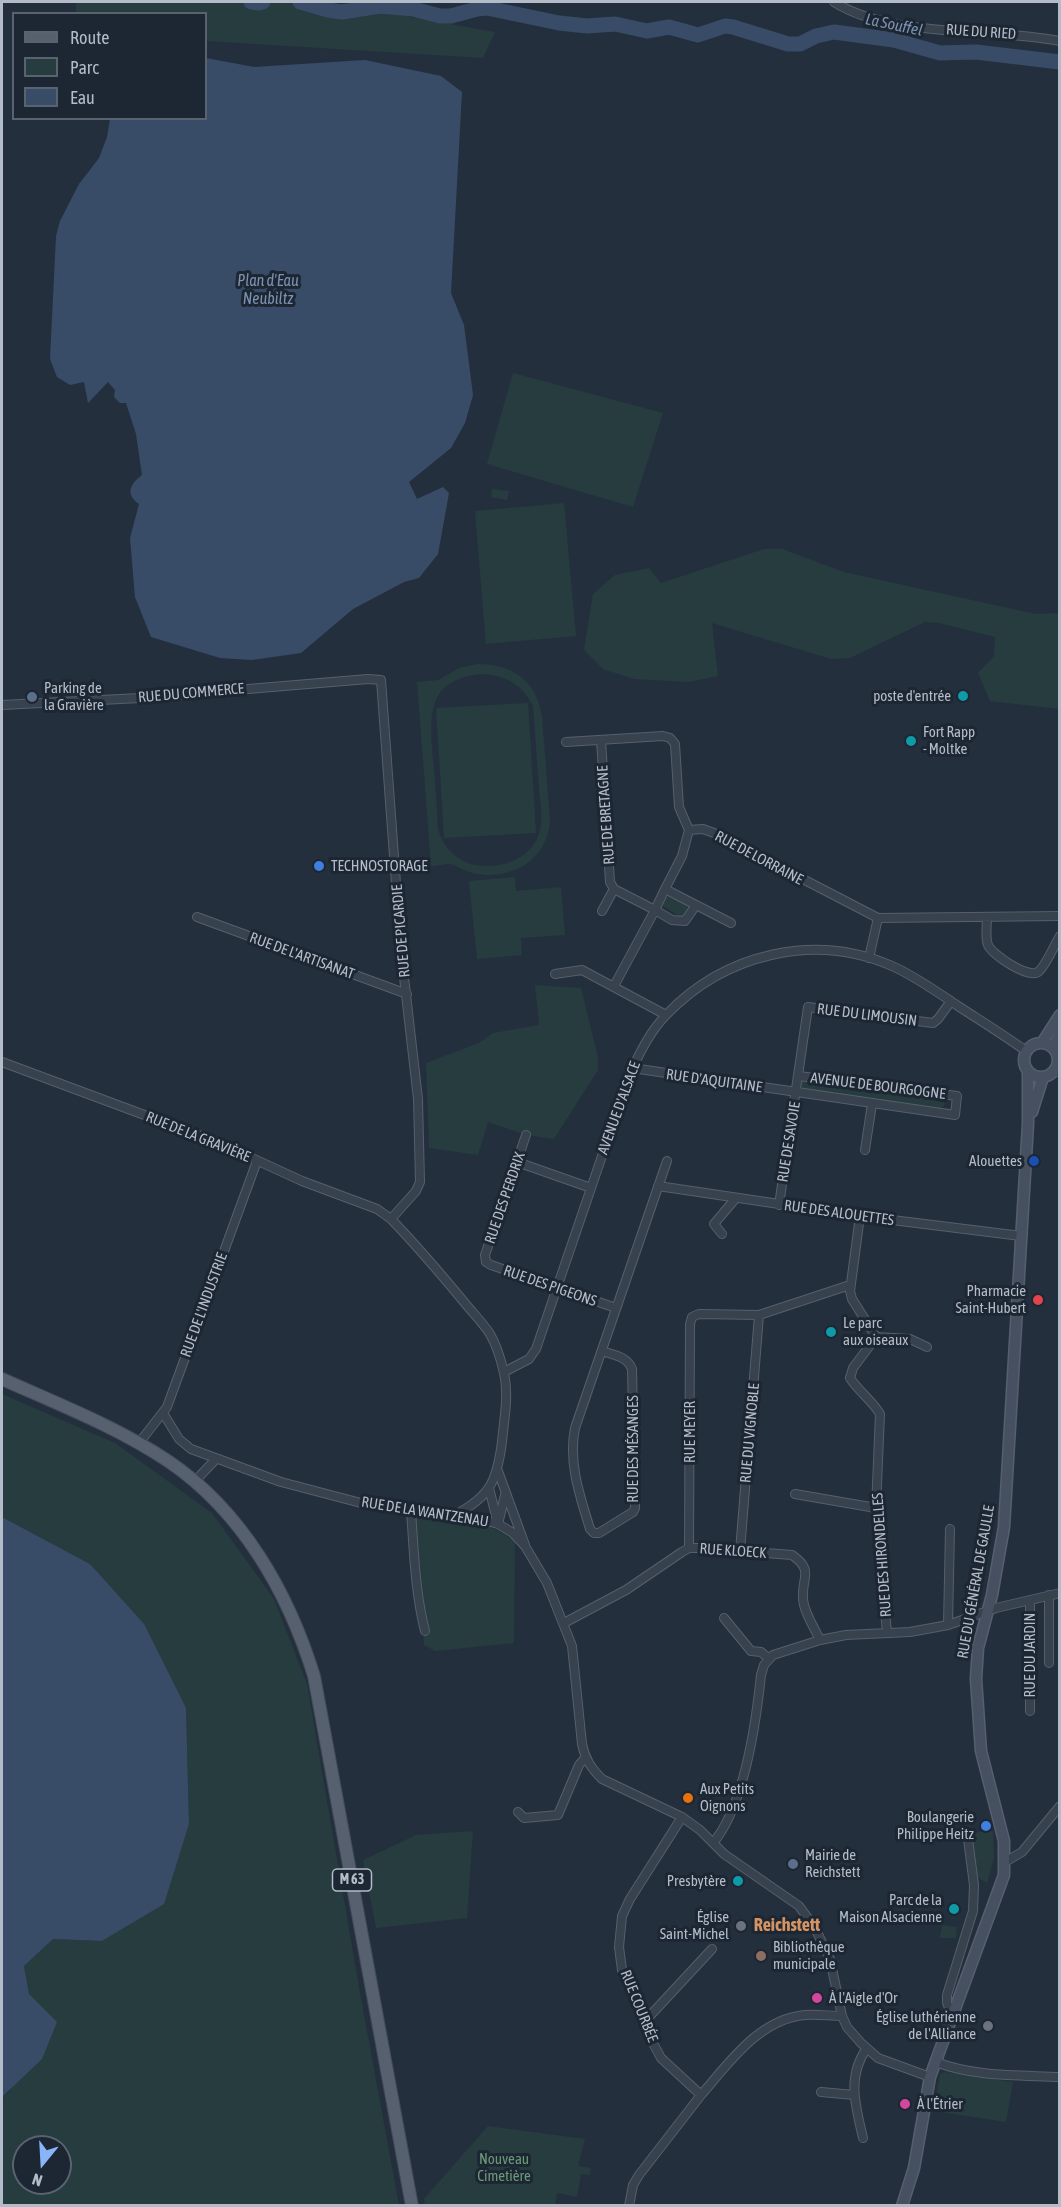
<!DOCTYPE html>
<meta charset="utf-8">
<style>
body{margin:0}
#map{position:relative;width:1061px;height:2207px;overflow:hidden;background:#242f3e;font-family:"Asap Condensed",sans-serif}
canvas{display:block}
.frame{position:absolute;inset:0;border:3px solid #b4bcc9;pointer-events:none}
.legend{position:absolute;left:12px;top:12px;width:195px;height:108px;box-sizing:border-box;background:#1d2633;border:2px solid #59626f;margin:0;padding:8px 10px;list-style:none;font-size:18px;color:#b4bcc9}
.legend li{display:flex;align-items:center;gap:12px;height:30px}
.legend b{width:30px;border:2px solid #59626f}
.north{position:absolute;left:12px;top:2135px;width:60px;height:60px;box-sizing:border-box;background:#1d2633;border:2px solid #59626f;border-radius:50%;rotate:198deg;font-size:16px;font-weight:700;line-height:24px;text-align:center;color:#b4bcc9}
.north::after{content:'';display:block;margin:auto;width:21px;height:27px;background:#8ab4f8;clip-path:polygon(50% 0,100% 100%,50% 72%,0 100%)}
</style>
<div id="map">
<canvas width="1061" height="2207"></canvas>
<div class="frame"></div>
<ul class="legend">
<li><b style="height:8px;background:#56606e"></b>Route</li>
<li><b style="height:16px;background:#263c3f"></b>Parc</li>
<li><b style="height:16px;background:#394c67"></b>Eau</li>
</ul>
<div class="north">N</div>
</div>
<script>
const c = document.querySelector('canvas').getContext('2d');
c.lineJoin = 'round';
function fillPath(path, color) {
  c.fillStyle = color;
  c.fill(path, 'evenodd');
}
function trace(path, color, width, dash) {
  c.strokeStyle = color;
  c.lineWidth = width;
  c.lineCap = dash ? 'butt' : 'round';
  c.setLineDash(dash || []);
  c.stroke(path);
}
function drawText(font, color, halo, rows, align = 'center') {
  c.font = font + ' "Asap Condensed",sans-serif';
  c.lineWidth = 6;
  c.setLineDash([]);
  c.textBaseline = 'middle';
  c.strokeStyle = halo;
  c.fillStyle = color;
  for (const [text, x, y, turn = 0] of rows) {
    c.save();
    c.translate(x, y);
    c.rotate((+turn || 0) * Math.PI / 180);
    c.textAlign = isNaN(turn) ? turn : align;
    if (halo) c.strokeText(text, 0, 0);
    c.fillText(text, 0, 0);
    c.restore();
  }
}
fillPath(new Path2D(`
 M76 2H326L495 32 483 58 206 41V14L76 13Z
 M513 373 663 413 633 507 487 464Z
 M492 489 509 491 507 500 491 497Z
 M564 503 576 636 486 644 475 511Z
 M764 549H782L844 572 1036 614 1059 613V709L990 701 978 673 994 656 995 637 939 623 925 622 850 658 831 659 712 623 718 676 689 682 634 679 603 669 584 650 593 594 615 575 649 568 661 583Z
 M477 664C512 663 538 682 542 717L550 819C549 858 514 880 477 874 467 873 459 866 450 864 445 864 437 866 431 866L417 682 438 680 459 668ZM481 674C506 675 522 684 533 706 535 733 537 761 539 788 540 801 543 816 540 829 535 858 501 870 475 865 456 861 443 847 438 829 437 805 435 782 433 759 430 715 426 680 481 674Z
 M528 703 536 833 444 838 436 708Z
 M515 877 516 891 561 887 565 935 521 938 522 955 477 959 469 881Z
 M670 896 687 905 688 911 684 916 681 917 663 906 665 898Z
 M535 985 581 988 598 1057V1070L554 1139 526 1135 488 1122 478 1155 429 1148 426 1063 479 1043 493 1033 539 1025Z
 M805 1079 939 1097 945 1104 940 1110 802 1089 801 1083Z
 M2 1394 115 1443 212 1513 274 1599 307 1684 360 1993 399 2205H2V2097L10 2091 29 1994 24 1966 53 1939 102 1941 163 1904 189 1824 186 1708 90 1564 2 1517ZM24 2147H60V2183H24Z
 M415 1517H456L490 1527 515 1540 514 1643 435 1651 424 1645Z
 M473 1831 467 1918 376 1928 363 1860 416 1835Z
 M993 1831 994 1858 987 1883 975 1876 970 1833Z
 M942 1925 957 1927 956 1938H940Z
 M945 2072 1013 2082 1006 2122 934 2111 940 2074Z
 M488 2126 585 2139 578 2166 591 2168 590 2175 581 2174 577 2197 557 2193 555 2205H425L424 2199Z`), '#263c3f');
fillPath(new Path2D(`
 M206 58 254 67 365 60 441 76 462 92 451 293 464 325 473 395 465 423 451 448 409 482 417 499 443 487 449 493 438 554 419 578 404 582 353 609 301 653 252 660 220 658 151 637 135 597 130 538 139 504C125 494 130 484 142 475L136 434 126 403H120L114 397 115 390 108 382 88 403 84 382 70 385 57 377 50 359 56 236 60 221 79 184 99 158 107 137 110 119 206 118Z
 M2 1517 90 1564 144 1624 186 1708 189 1824 164 1904 102 1941 53 1939 24 1966 29 1994 57 2022 42 2059 2 2097Z`), '#394c67');
trace(new Path2D(`
 M251 2 259 3 263 2
 M300 2 328 10 342 12 380 6 413 9 440 16H451L477 9 487 8 559 23 587 26 615 24 647 31 669 27 698 35 725 26 733 27 788 44H800L816 36 834 32 894 40 940 53 976 52 1060 62`), '#394c67', 15);
const street = new Path2D(`
 M834 2C893 39 990 27 1060 41
 M2 705 140 698 368 679 381 680 401 951 418 1099 420 1182 416 1191 391 1219 377 1209 302 1181 217 1142 2 1062
 M601 740 610 882 614 889 655 910 614 986
 M566 742 663 736 670 738 675 744 679 807 689 830 703 829 714 833 878 918 1060 916
 M665 889 696 905 685 921 672 920 655 910Z
 M665 889 682 856 689 830
 M696 905 731 923
 M602 911 614 889
 M197 917 407 994
 M987 917C987 925 985 937 988 945 992 955 1029 979 1038 972 1046 966 1054 945 1060 936
 M869 958 878 918
 M555 974 582 970 666 1015
 M632 1068 955 1115 957 1096 799 1076
 M1055 1070 1060 1073
 M526 1135 485 1255 486 1262 491 1265 616 1308
 M865 1150 872 1104
 M517 1162 591 1188
 M658 1186 860 1216 1021 1236
 M779 1205 808 1007 933 1023 938 1019 951 1001
 M860 1216 850 1291 852 1299 876 1337 853 1368 850 1378C859 1392 872 1400 880 1414L876 1508 887 1633
 M391 1219C417 1246 440 1273 464 1302 472 1312 483 1323 490 1334 497 1346 501 1360 504 1373 509 1396 504 1419 502 1442 497 1480 491 1496 455 1515
 M722 1234 714 1224 736 1198
 M876 1337 910 1339 927 1347
 M602 1351C613 1355 627 1356 632 1369L635 1508 633 1512 599 1533H594L590 1529C580 1496 568 1463 575 1428L667 1161
 M504 1372 529 1359 536 1349 628 1080C637 1057 649 1032 667 1014 725 954 814 932 892 966 915 976 937 992 958 1006 981 1021 1004 1035 1026 1051
 M163 1413 179 1439 191 1449 281 1482 361 1503 476 1518 498 1524 513 1533 525 1546 547 1583 572 1646 582 1744C585 1759 591 1768 602 1779L682 1817 700 1830 724 1854 799 1906 815 1928 830 1959 842 2016 847 2027 861 2043 878 2058 930 2077
 M139 1443 167 1407 257 1161
 M498 1471 525 1545
 M195 1481 216 1459
 M489 1488 498 1524 505 1495
 M795 1494 876 1508
 M411 1511C414 1551 415 1592 425 1631
 M689 1548 690 1324 692 1317 699 1314 759 1315 850 1285
 M740 1551 759 1315
 M1030 1600V1711
 M724 1618 751 1651 761 1652 768 1658
 M564 1623 626 1590 682 1552 689 1548H699L792 1555C817 1572 798 1580 804 1605 807 1617 815 1629 820 1640
 M948 1625 950 1529
 M1049 1663V1595
 M518 1812 524 1818 558 1815 579 1765 585 1758
 M682 1817 630 1899 622 1916 619 1947 622 1970 646 2020 653 2043 661 2058 701 2095C729 2063 759 2019 805 2015 817 2014 830 2016 842 2016
 M713 1843C745 1805 756 1723 761 1675L764 1665 773 1655 820 1640 846 1635 910 1632 948 1625 996 1608 1060 1593
 M1005 1862 1022 1852 1060 1806
 M953 2017 947 2003V1995L973 1911 974 1885 968 1839
 M646 2020 712 1949
 M936 2062C974 2077 1020 2075 1060 2077
 M821 2092 854 2095
 M863 2138C856 2107 846 2077 867 2048
 M629 2206 633 2185 639 2175 701 2095`);
const secondary = new Path2D(`
 M1024 1060a17 17 0 1 1 34 0a17 17 0 1 1-34 0Z
 M1042 1043 1060 1015
 M1053 1048 1060 1033
 M1032 1112 1043 1077
 M902 2206 914 2168 930 2077 1004 1875V1841L981 1751 976 1679 978 1648 992 1595 1004 1527 1028 1124V1072`);
const primary = new Path2D(`
 M2 1379C58 1404 117 1427 168 1461 242 1511 288 1592 314 1676L412 2206`);
trace(street, '#565f6c', 10);
trace(secondary, '#565f6c', 13);
trace(primary, '#414a57', 14);
trace(street, '#38414e', 8);
trace(secondary, '#465061', 10);
trace(primary, '#56606e', 12);
for (const [x, y, r, color] of [
 [963,696,6,"#0f9aa8"],
 [32,697,6,"#5c6f8a"],
 [911,741,6,"#0f9aa8"],
 [319,866,6,"#3f7fe0"],
 [1034,1161,6,"#1a4fb4"],
 [1038,1300,6,"#e0444e"],
 [831,1332,6,"#0f9aa8"],
 [688,1798,6,"#e8710a"],
 [986,1826,6,"#3f7fe0"],
 [793,1864,6,"#5c6f8a"],
 [738,1881,6,"#0f9aa8"],
 [954,1909,6,"#0f9aa8"],
 [741,1926,6,"#6b7280"],
 [761,1956,6,"#8d6e63"],
 [817,1998,6,"#d1479c"],
 [988,2026,6,"#6b7280"],
 [905,2104,6,"#d1479c"]
]) {
  const dot = new Path2D();
  dot.arc(x, y, r, 0, 2 * Math.PI);
  c.fillStyle = color;
  c.fill(dot);
  trace(dot, '#1d2633', 2);
}
for (const [x, y, w] of [
 [352,1880,39]
]) {
  const box = new Path2D();
  box.roundRect(x - w / 2, y - 11, w, 22, 4.5);
  c.fillStyle = '#1d2633';
  c.fill(box);
  trace(box, '#b4bcc9', 1.5);
}
drawText('bold 14px', '#b4bcc9', null, [
 ["M 63",352,1880]
]);
drawText('15px', '#b4bcc9', '#1d2633', [
 ["RUE DU RIED",981,32,4],
 ["RUE DU COMMERCE",191,693,-5],
 ["RUE DE BRETAGNE",606,815,-94],
 ["RUE DE LORRAINE",759,858,28],
 ["RUE DE PICARDIE",401,931,-95],
 ["RUE DE L'ARTISANAT",302,956,20],
 ["RUE DU LIMOUSIN",867,1015,7],
 ["RUE D'AQUITAINE",714,1081,8],
 ["AVENUE DE BOURGOGNE",878,1086,7],
 ["AVENUE D'ALSACE",619,1108,-70],
 ["RUE DE LA GRAVIÈRE",198,1137,22],
 ["RUE DE SAVOIE",789,1142,-81],
 ["RUE DES PERDRIX",505,1198,-71],
 ["RUE DES ALOUETTES",839,1213,8],
 ["RUE DES PIGEONS",550,1286,19],
 ["RUE DE L'INDUSTRIE",204,1305,-70],
 ["RUE MEYER",690,1432,-90],
 ["RUE DU VIGNOBLE",750,1433,-85],
 ["RUE DES MÉSANGES",633,1449,-90],
 ["RUE DE LA WANTZENAU",425,1512,9],
 ["RUE KLOECK",733,1551,4],
 ["RUE DES HIRONDELLES",882,1555,-94],
 ["RUE DU GÉNÉRAL DE GAULLE",976,1582,-80],
 ["RUE DU JARDIN",1030,1655,-90],
 ["RUE COURBÉE",639,2006,68]
]);
drawText('15px', '#b4bcc9', '#1d2633', [
 ["Parking de",44,688],
 ["la Gravière",44,705],
 ["poste d'entrée",951,696,"right"],
 ["Fort Rapp",923,732],
 ["- Moltke",923,749],
 ["TECHNOSTORAGE",331,866],
 ["Alouettes",1022,1161,"right"],
 ["Pharmacie",1026,1291,"right"],
 ["Saint-Hubert",1026,1308,"right"],
 ["Le parc",843,1323],
 ["aux oiseaux",843,1340],
 ["Aux Petits",700,1789],
 ["Oignons",700,1806],
 ["Boulangerie",974,1817,"right"],
 ["Philippe Heitz",974,1834,"right"],
 ["Mairie de",805,1855],
 ["Reichstett",805,1872],
 ["Presbytère",726,1881,"right"],
 ["Parc de la",942,1900,"right"],
 ["Maison Alsacienne",942,1917,"right"],
 ["Église",729,1917,"right"],
 ["Saint-Michel",729,1934,"right"],
 ["Bibliothèque",773,1947],
 ["municipale",773,1964],
 ["À l'Aigle d'Or",829,1998],
 ["Église luthérienne",976,2017,"right"],
 ["de l'Alliance",976,2034,"right"],
 ["À l'Étrier",917,2104]
], 'left');
drawText('15px', '#6b9a76', '#1d2633', [
 ["Nouveau",504,2159],
 ["Cimetière",504,2176]
]);
drawText('italic 16px', '#7c92b1', '#1d2633', [
 ["La Souffel",894,25,12],
 ["Plan d'Eau",268,281],
 ["Neubiltz",268,299]
]);
drawText('bold 18px', '#d59563', '#1d2633', [
 ["Reichstett",787,1925]
]);
</script>
